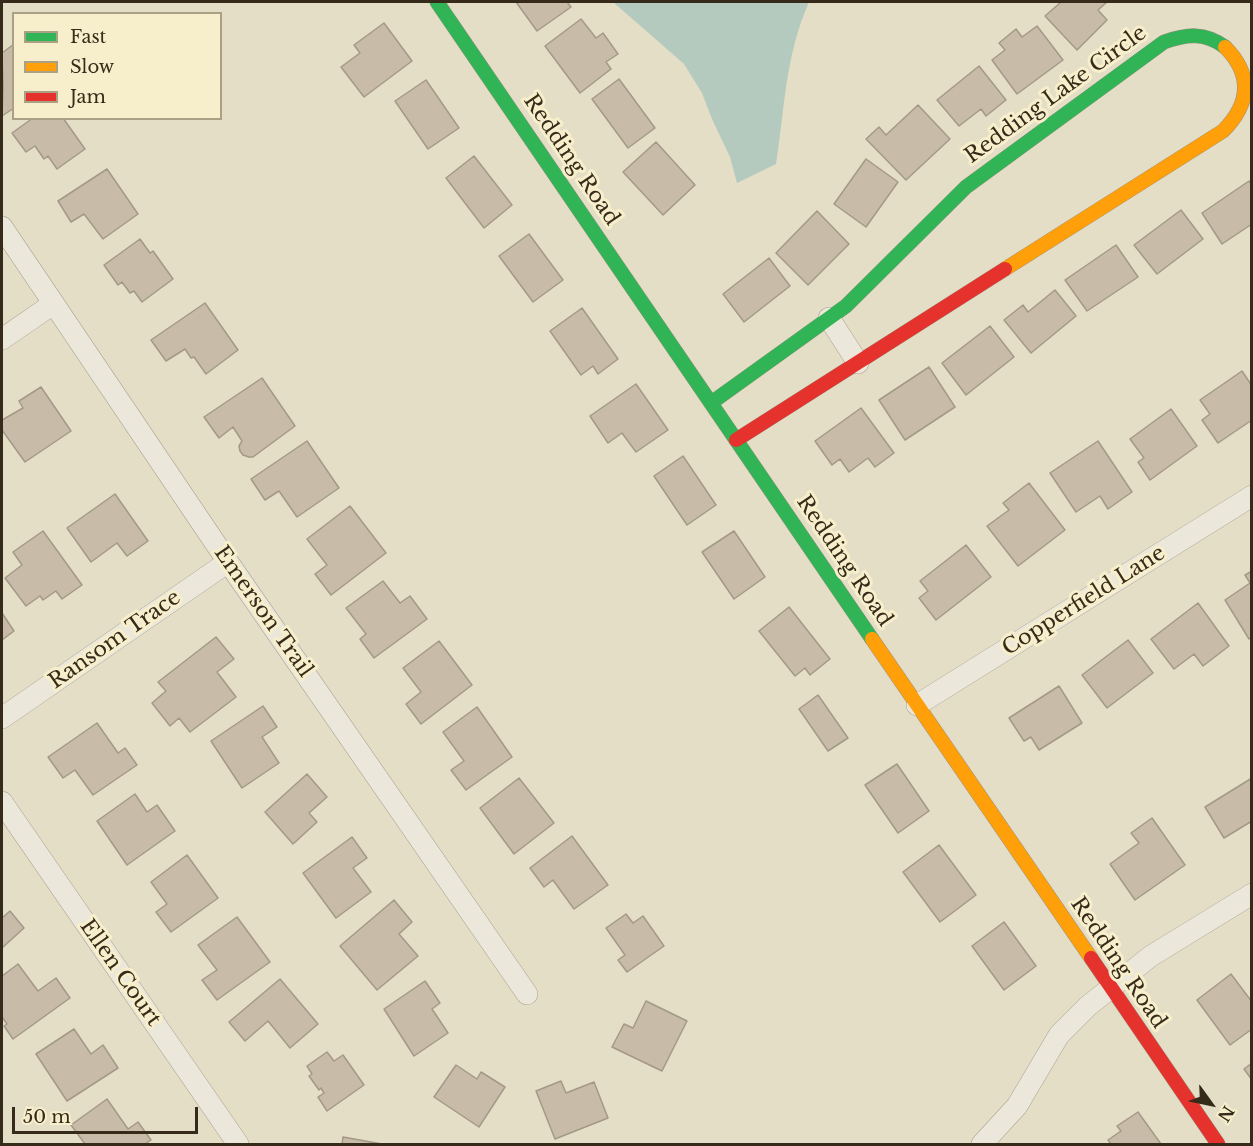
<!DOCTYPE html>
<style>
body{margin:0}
#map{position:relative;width:1253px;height:1146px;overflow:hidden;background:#e4dec7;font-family:"Libre Baskerville",serif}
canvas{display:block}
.frame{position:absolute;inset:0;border:3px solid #362a1a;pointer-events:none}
.legend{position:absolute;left:12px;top:12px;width:210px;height:108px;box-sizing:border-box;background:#f7eecb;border:2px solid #aaa084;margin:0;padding:8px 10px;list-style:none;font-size:18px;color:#362a1a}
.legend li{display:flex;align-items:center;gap:12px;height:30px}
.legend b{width:30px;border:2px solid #aaa084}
.north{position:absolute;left:1181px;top:1074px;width:60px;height:60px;-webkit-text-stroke:4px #f7eecb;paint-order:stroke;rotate:123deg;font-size:16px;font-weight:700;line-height:24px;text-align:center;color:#362a1a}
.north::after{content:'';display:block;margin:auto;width:21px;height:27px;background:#362a1a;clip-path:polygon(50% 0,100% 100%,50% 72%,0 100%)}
.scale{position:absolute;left:12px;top:1107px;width:186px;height:27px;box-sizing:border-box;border:3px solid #362a1a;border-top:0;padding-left:8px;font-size:18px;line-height:21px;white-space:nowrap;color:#362a1a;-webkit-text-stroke:4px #f7eecb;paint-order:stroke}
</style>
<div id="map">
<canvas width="1253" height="1146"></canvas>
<div class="frame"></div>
<ul class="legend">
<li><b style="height:8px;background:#30b455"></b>Fast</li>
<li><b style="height:8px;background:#ff9f0a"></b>Slow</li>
<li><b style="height:8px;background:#e5322d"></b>Jam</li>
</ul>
<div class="north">N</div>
<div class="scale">50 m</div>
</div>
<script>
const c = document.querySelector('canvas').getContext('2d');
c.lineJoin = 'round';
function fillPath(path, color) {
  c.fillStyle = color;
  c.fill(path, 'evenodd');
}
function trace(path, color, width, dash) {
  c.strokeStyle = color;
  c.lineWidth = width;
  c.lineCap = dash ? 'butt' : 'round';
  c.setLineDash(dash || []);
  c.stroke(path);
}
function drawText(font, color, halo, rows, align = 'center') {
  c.font = font + ' "Libre Baskerville",serif';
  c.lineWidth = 6;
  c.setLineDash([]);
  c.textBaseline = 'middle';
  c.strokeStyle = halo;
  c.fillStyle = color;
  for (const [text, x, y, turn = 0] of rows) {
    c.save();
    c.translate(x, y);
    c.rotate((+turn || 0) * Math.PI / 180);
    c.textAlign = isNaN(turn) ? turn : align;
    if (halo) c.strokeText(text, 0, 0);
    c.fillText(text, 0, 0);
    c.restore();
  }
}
fillPath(new Path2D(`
 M613 2H809C785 57 785 106 776 164L737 183 730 157 712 119 702 93 684 64Z`), '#b4cabe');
const building = new Path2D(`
 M516 2H567L571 7 537 31Z
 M1061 2H1107L1098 10 1107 20 1077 50 1045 16Z
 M581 19 596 38 603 33 618 54 606 62 611 69 580 93 545 46Z
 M384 23 412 61 364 97 341 67 360 53 354 45Z
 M1037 26 1063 60 1017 94 992 60 1005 50 999 43 1016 29 1022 37Z
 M14 44V108L2 116 3 86 2 53Z
 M979 66 1006 100 986 116 981 109 959 126 937 100Z
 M619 79 655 128 628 148 592 99Z
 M426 80 459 128 428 149 395 101Z
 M918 105 950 139 906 180 866 139 879 127 886 135Z
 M33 118H63L85 149 57 169 48 156 44 159 35 146 26 152 12 133Z
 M656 142 695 185 663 215 623 172Z
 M474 156 512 205 484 228 446 178Z
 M866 159 898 182 866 227 834 204Z
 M107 169 138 214 103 239 84 214 71 222 58 201Z
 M1249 181 1252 185V224L1222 244 1202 213Z
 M1181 210 1203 239 1157 274 1134 245Z
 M817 211 849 244 808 285 776 253Z
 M529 234 563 280 533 302 499 256Z
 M140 239 150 253 153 251 173 279 142 302 134 291 130 293 122 282 118 285 104 265Z
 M1116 245 1138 277 1087 311 1065 280Z
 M769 258 790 286 744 322 723 294Z
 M1055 290 1076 316 1031 353 1004 320 1023 305 1028 312Z
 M205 303 238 350 206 374 194 357 191 358 185 349 166 361 151 340Z
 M582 308 618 359 598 374 593 366 581 375 550 331Z
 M990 326 1014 357 966 395 942 363Z
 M929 367 955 407 905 440 879 400Z
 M1242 371 1252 386V420L1218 443 1202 420 1210 414 1200 400Z
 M262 378 295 426 253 457H249L243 455 240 451 239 446 242 441 233 427 219 438 204 417Z
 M636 384 668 430 636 452 622 433 608 443 590 416Z
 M41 387 71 431 25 462 2 430V420L23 408 19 401Z
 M861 408 894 453 875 467 868 458 849 472 840 459 832 465 815 441Z
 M1171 409 1197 446 1150 480 1138 462 1144 458 1130 439Z
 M307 441 339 488 297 517 279 491 265 500 251 479Z
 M1098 441 1132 492 1108 509 1100 496 1076 512 1050 473Z
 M683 456 716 505 687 525 654 476Z
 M1029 483 1065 530 1018 566 987 526 1009 510 1003 503Z
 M115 494 148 541 127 556 117 543 91 562 67 528Z
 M350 506 386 553 331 595 315 574 327 565 307 539Z
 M43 531 82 585 62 599 56 591 43 600 40 596 26 606 5 578 22 565 13 552Z
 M734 531 765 577 734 599 702 552Z
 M966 545 991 577 936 620 919 598 928 591 920 581Z
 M1252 571V637L1249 639 1225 600 1250 583 1245 575Z
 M383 581 400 603 410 596 427 619 374 658 360 639 366 634 346 608Z
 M1198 603 1229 646 1203 666 1194 654 1174 669 1151 639Z
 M789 607 830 659 810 675 805 668 795 676 759 631Z
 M2 613 14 631 2 640Z
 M216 637 234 659 217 672 236 697 190 732 179 718 170 726 152 703 166 691 158 682Z
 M1128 640 1153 673 1107 708 1082 675Z
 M439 641 472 685 421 724 406 704 421 692 403 668Z
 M1059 686 1082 723 1039 750 1031 737 1024 741 1009 718Z
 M818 695 848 738 828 751 799 709Z
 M263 706 277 727 262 737 279 763 242 788 211 741Z
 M477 707 512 757 466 790 451 770 464 761 443 732Z
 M97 723 118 753 125 748 137 765 93 795 75 770 63 778 48 757Z
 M897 764 929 811 898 833 865 785Z
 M307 774 327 797 309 813 317 822 293 844 265 812Z
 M519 778 554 823 514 854 480 808Z
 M1252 778V821L1224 838 1205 807Z
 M135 794 147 812 157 805 175 831 127 865 97 821Z
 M1152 818 1185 865 1135 900 1110 864 1139 843 1131 833Z
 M572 836 608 885 574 909 553 880 544 887 530 868Z
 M352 837 367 858 353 868 371 892 336 918 303 873Z
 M939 845 976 895 940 922 903 872Z
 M187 855 218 898 171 932 156 912 167 904 151 882Z
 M394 900 412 922 399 934 418 956 377 990 340 946Z
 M10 911 24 928 2 948V918Z
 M626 914 633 923 643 916 664 946 627 972 618 960 625 955 606 928Z
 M237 917 270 962 217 1000 202 980 217 970 198 945Z
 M1004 922 1036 966 1004 990 972 946Z
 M18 964 38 991 56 978 70 998 13 1039 4 1026 7 1024 2 1017V976Z
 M1231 974 1252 1002V1029L1230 1045 1197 1000Z
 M280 979 318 1024 290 1048 268 1021 245 1041 229 1022Z
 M425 981 440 1003 432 1009 448 1033 414 1056 384 1009Z
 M646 1001 687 1021 662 1071 612 1047 624 1024 633 1028Z
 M74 1029 91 1054 103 1045 118 1068 67 1101 36 1054Z
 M327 1052 334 1061 343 1055 364 1085 327 1111 318 1097 324 1093 321 1088 319 1090 309 1076 312 1074 307 1066Z
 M1252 1063V1080L1244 1069Z
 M456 1065 477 1079 481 1072 505 1087 479 1127 434 1097Z
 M561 1081 566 1093 594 1082 608 1118 555 1139 536 1091Z
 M107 1099 128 1129 138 1122 151 1140 145 1144H85L71 1125Z
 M1138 1112 1161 1144H1111L1108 1140 1121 1131 1117 1126Z
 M343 1137 382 1144H342Z`);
fillPath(building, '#c8bba8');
trace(building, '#a49987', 1.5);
const street = new Path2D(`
 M2 227 228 562 527 994
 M829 318 858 363
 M2 339 53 304
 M917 705 1252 496
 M2 718 228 562
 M2 802 238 1144
 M982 1144 1017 1106 1059 1035 1088 1006 1151 956 1252 894`);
const fast = new Path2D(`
 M437 2 872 639
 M711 403 846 306 966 187 1164 42C1187 34 1205 32 1225 47`);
const slow = new Path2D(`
 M1005 269 1223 131C1250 104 1253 75 1225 47
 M872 639 1091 958`);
const jam = new Path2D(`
 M736 440 1005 269
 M1091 958 1218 1144`);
trace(street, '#a8a291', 22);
trace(fast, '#989181', 15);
trace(slow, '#989181', 15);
trace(jam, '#989181', 15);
trace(street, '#ebe7da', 21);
trace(fast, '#30b455', 14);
trace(slow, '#ff9f0a', 14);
trace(jam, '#e5322d', 14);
drawText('21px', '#362a1a', '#f7eecb', [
 ["Redding Lake Circle",1056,95,-36],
 ["Redding Road",571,160,56],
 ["Redding Road",844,561,56],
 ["Copperfield Lane",1084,601,-32],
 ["Emerson Trail",263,612,55],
 ["Ransom Trace",115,640,-35],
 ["Redding Road",1118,963,56],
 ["Ellen Court",120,973,55]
]);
</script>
